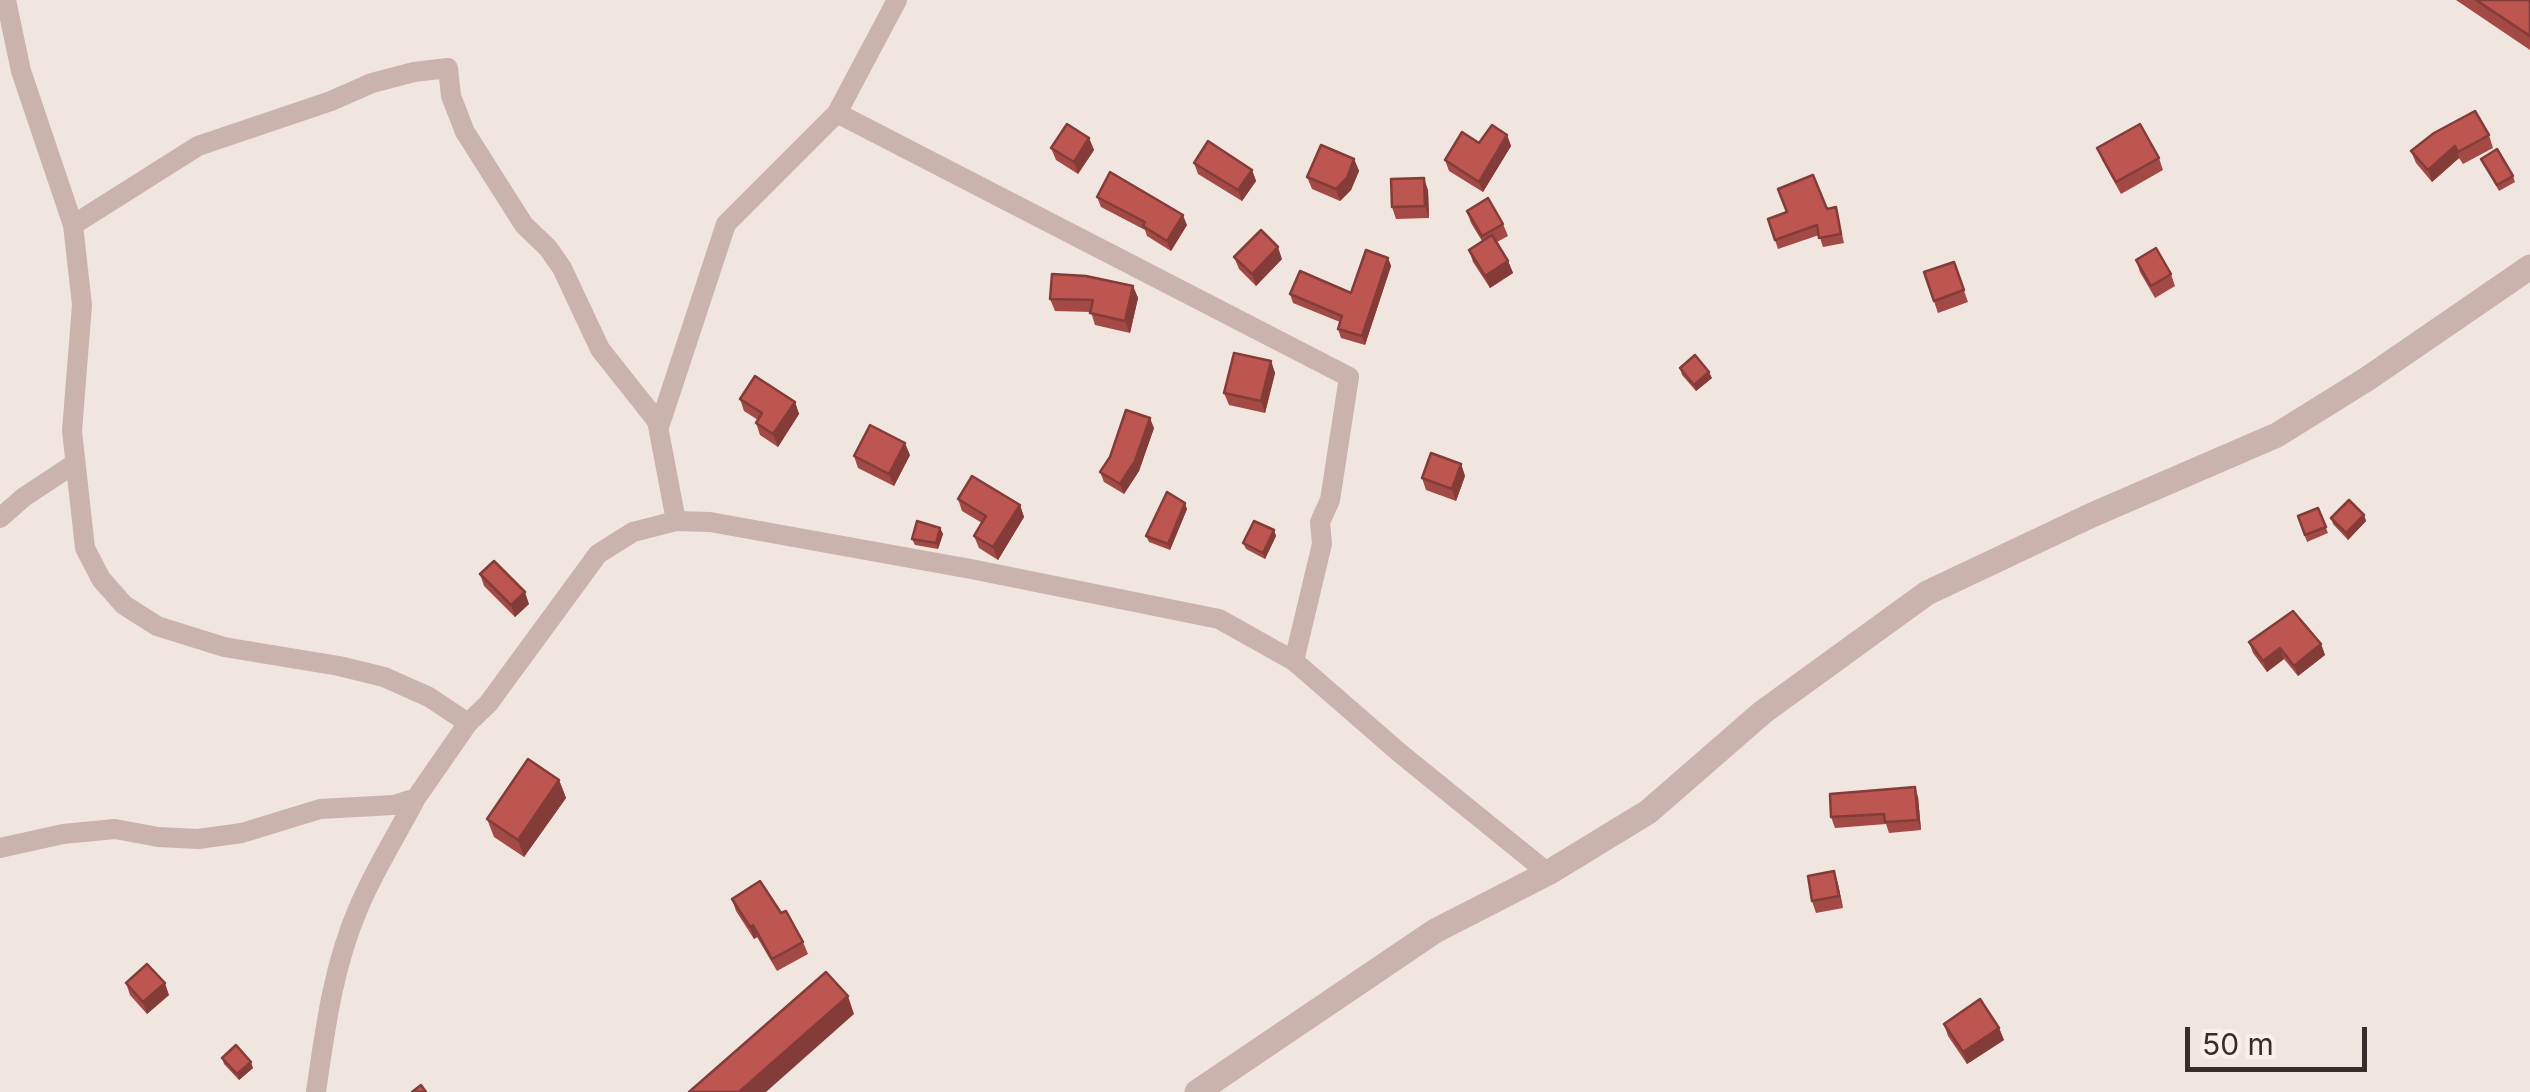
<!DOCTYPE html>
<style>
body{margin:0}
#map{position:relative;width:2530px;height:1092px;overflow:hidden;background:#f1e5df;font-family:Inter,sans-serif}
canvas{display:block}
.scale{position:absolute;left:2185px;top:1027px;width:182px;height:45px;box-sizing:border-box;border:5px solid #372c2a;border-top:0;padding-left:12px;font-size:30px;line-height:35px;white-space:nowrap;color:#372c2a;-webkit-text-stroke:8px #f9f0ec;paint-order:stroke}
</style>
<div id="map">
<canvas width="2530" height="1092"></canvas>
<div class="scale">50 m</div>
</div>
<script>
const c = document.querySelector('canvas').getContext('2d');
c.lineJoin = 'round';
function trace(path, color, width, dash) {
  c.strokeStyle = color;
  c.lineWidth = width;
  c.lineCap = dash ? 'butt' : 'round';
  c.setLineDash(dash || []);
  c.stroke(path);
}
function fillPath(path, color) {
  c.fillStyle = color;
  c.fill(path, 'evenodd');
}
trace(new Path2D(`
 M6 0 21 71 73 225 82 305 72 431 85 548 101 579 124 605 157 626 224 647 339 666 384 677 429 697 468 723 488 704 598 554 633 532 676 521 710 522 971 569 1219 619 1294 661 1401 754 1548 873
 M837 113 1349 377 1330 500 1320 522 1322 544 1294 661
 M73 225 198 146 331 101 372 83 414 72 448 68 451 96 465 132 524 225 548 248 562 268 600 349 657 421 676 521
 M659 427 726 224 837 113 897 0
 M0 518 24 497 74 464
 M0 848 63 834 115 829 158 837 198 839 242 833 320 809 394 805 416 798 468 723
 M316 1092C325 1030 333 967 358 909 374 870 397 835 416 798`), '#c9b3ac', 20);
trace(new Path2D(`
 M1197 1092 1435 931 1548 873 1648 812 1763 712 1927 593 2092 515 2277 435 2367 379 2530 267`), '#c9b3ac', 25);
fillPath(new Path2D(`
 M2456 0H2530V50Z
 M1507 135 1511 146 1483 192 1449 171 1445 160Z
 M2489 135 2493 148 2463 164 2459 158 2432 182 2416 163 2411 151Z
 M1089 138 1094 150 1078 174 1056 160 1051 148Z
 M2097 148 2159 158 2163 170 2121 194 2102 160Z
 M1354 159 1359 171 1351 190 1340 201 1312 189 1307 177Z
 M2481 159 2513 176 2515 182 2499 191Z
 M1194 163 1252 170 1256 181 1242 201 1198 174Z
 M1428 190 1429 218 1396 219 1392 207Z
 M1097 197 1187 225 1171 251 1147 236 1145 230 1101 207Z
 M1836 207 1844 243 1823 247 1819 235 1778 249 1768 219Z
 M1467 211 1503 224 1508 236 1497 242 1508 261 1513 273 1490 288 1473 262 1469 250 1482 241 1471 223Z
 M1234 257 1282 259 1256 286 1239 269Z
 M1388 258 1391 266 1365 345 1341 338 1338 329 1340 322 1293 303 1290 294 1351 293Z
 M2136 260 2171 274 2175 286 2155 298 2140 272Z
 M1954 262 1968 302 1938 313 1924 272Z
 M1133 286 1138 298 1130 333 1095 325 1091 312 1055 311 1050 299Z
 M1271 361 1275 373 1265 413 1229 405 1224 393Z
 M1680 368 1712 378 1696 391 1682 375Z
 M740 399 795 402 799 414 778 447 760 435 756 423 758 420 744 411Z
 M1154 428 1139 471 1124 494 1104 482 1100 472Z
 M910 455 894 486 858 468 854 456Z
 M1461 464 1465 476 1456 501 1426 490 1422 478Z
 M958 499 1020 505 1024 517 998 560 979 548 974 536 982 523 962 511Z
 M2318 508 2328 533 2307 542 2298 516Z
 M1187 509 1170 550 1149 542 1146 536Z
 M2364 515 2366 521 2348 540 2333 524 2331 518Z
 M940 528 943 534 938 549 915 545 912 539Z
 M1274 530 1276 536 1265 559 1246 549 1243 543Z
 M480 574 529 604 515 617 484 586Z
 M2249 642 2321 644 2325 655 2298 676 2284 659 2267 672 2253 653Z
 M559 780 566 798 524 857 494 837 487 819Z
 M1918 797 1921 830 1889 833 1886 824 1835 828 1831 817Z
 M1834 871 1838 884 1843 908 1816 913 1812 901Z
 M732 899 781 913 803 942 808 954 777 971 757 937 754 939 736 911Z
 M126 983 169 995 147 1014 130 995Z
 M1944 1024 1999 1028 2004 1040 1967 1064 1948 1036Z
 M222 1058 253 1068 239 1080 224 1064Z`), '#a34946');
fillPath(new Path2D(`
 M1507 135 1511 146 1483 192 1479 182Z
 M1089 138 1094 150 1078 174 1074 162Z
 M2455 146 2459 158 2432 182 2428 170Z
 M1354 159 1359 171 1351 190 1340 201 1336 189Z
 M1252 170 1256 181 1242 201 1238 190Z
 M1424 178 1428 190 1429 218 1425 206Z
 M1183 215 1187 225 1171 251 1167 241Z
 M1278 247 1282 259 1256 286 1252 274Z
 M1388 258 1391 266 1365 345 1362 336Z
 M1508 261 1513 273 1490 288 1485 276Z
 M1133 286 1138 298 1130 333 1125 321Z
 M1271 361 1275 373 1265 413 1261 401Z
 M1709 372 1712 378 1696 391 1694 385Z
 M795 402 799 414 778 447 773 434Z
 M1150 418 1154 428 1139 471 1124 494 1120 484Z
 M905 443 910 455 894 486 889 474Z
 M1461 464 1465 476 1456 501 1452 489Z
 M1185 503 1187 509 1170 550 1168 544Z
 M1020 505 1024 517 998 560 993 547Z
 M2364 515 2366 521 2348 540 2346 533Z
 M940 528 943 534 938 549 936 543Z
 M1274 530 1276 536 1265 559 1263 553Z
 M525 592 529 604 515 617 511 605Z
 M2321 644 2325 655 2298 676 2294 666Z
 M2280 648 2284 659 2267 672 2263 661Z
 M559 780 566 798 524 857 518 840Z
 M1915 787 1918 797 1921 830 1918 820Z
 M1834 871 1838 884 1843 908 1839 896Z
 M753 925 757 937 754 939 750 927Z
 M165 983 169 995 147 1014 143 1002Z
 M848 996 854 1014 766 1092H739Z
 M1999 1028 2004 1040 1967 1064 1963 1052Z
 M251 1062 253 1068 239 1080 237 1074Z`), '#843c39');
const building = new Path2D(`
 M2476 0H2530V36Z
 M2475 111 2489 135 2458 152 2455 146 2428 170 2411 151 2434 133Z
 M1067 124 1089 138 1074 162 1051 148Z
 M2140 124 2159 158 2116 182 2097 148Z
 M1492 125 1507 135 1479 182 1445 160 1462 132 1479 143Z
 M1208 141 1252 170 1238 190 1194 163Z
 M1321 145 1354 159 1347 178 1336 189 1307 177Z
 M2497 149 2513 176 2497 185 2481 159Z
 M1110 172 1183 215 1167 241 1143 226 1145 222 1097 197Z
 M1813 175 1827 209 1836 207 1841 234 1819 238 1817 225 1775 240 1768 219 1787 212 1778 189Z
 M1424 178 1425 206 1392 207 1391 179Z
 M1488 198 1503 224 1482 236 1467 211Z
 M1261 230 1278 247 1252 274 1234 257Z
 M1492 235 1508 261 1485 276 1469 250Z
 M2156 248 2171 274 2151 286 2136 260Z
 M1366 250 1388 258 1362 336 1338 329 1342 316 1290 294 1300 271 1351 293Z
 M1954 262 1964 290 1934 301 1924 272Z
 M1052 274 1086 276 1133 286 1125 321 1090 313 1093 300 1050 299Z
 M1234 353 1271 361 1261 401 1224 393Z
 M1695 355 1709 372 1694 385 1680 368Z
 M755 376 795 402 773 434 756 423 762 413 740 399Z
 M1126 410 1150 418 1135 461 1120 484 1100 472 1110 457Z
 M870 425 905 443 889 474 854 456Z
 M1431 453 1461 464 1452 489 1422 478Z
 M972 476 1020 505 993 547 974 536 986 516 958 499Z
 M1167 492 1185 503 1168 544 1146 536Z
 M2349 500 2364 515 2346 533 2331 518Z
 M2318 508 2326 527 2305 535 2298 516Z
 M917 521 940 528 936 543 912 539Z
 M1254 521 1274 530 1263 553 1243 543Z
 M494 561 525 592 511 605 480 574Z
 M2293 611 2321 644 2294 666 2280 648 2263 661 2249 642Z
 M528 759 559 780 518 840 487 819Z
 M1915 787 1918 820 1885 822 1884 814 1831 817 1830 794Z
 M1834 871 1839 896 1812 901 1808 876Z
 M760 881 781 913 786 911 803 942 772 959 753 925 750 927 732 899Z
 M147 964 165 983 143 1002 126 983Z
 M826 972 848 996 739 1092H689Z
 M1980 999 1999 1028 1963 1052 1944 1024Z
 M236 1045 251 1062 237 1074 222 1058Z
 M421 1085 426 1092H412Z`);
fillPath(building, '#bd5551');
trace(building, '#843c39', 2.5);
</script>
